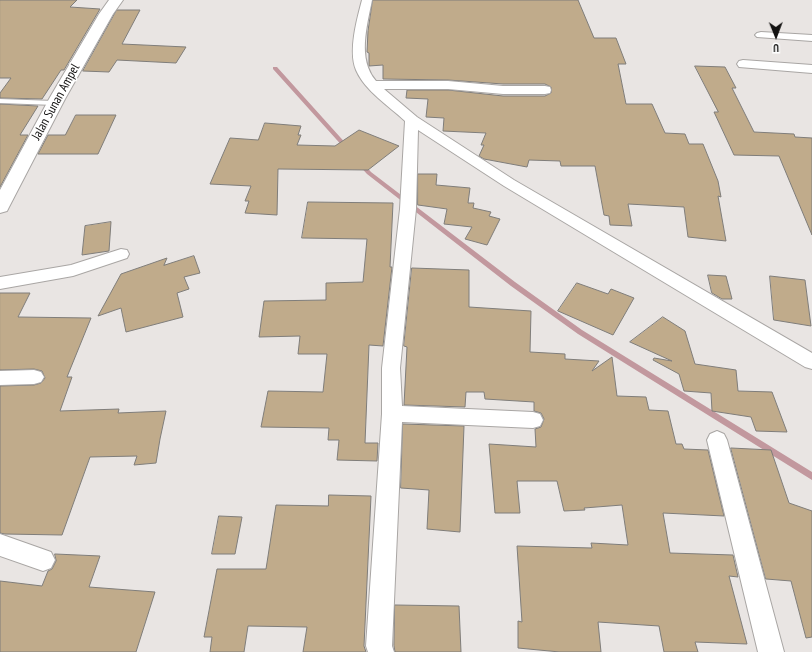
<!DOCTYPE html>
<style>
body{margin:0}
#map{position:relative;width:812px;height:652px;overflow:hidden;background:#e9e5e3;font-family:"PT Sans Narrow",sans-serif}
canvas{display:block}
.north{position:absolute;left:756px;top:16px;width:40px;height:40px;-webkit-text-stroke:3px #fff;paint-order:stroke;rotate:179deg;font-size:11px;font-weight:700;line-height:16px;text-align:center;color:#131211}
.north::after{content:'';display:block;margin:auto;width:14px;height:18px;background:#131211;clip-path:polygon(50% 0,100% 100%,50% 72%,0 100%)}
</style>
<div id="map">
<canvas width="812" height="652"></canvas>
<div class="north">U</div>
</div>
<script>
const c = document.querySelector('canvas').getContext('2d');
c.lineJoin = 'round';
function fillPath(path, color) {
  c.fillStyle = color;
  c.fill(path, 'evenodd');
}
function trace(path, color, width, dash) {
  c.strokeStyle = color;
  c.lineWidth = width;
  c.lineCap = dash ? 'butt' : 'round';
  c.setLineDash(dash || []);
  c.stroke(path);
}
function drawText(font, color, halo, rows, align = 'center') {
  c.font = font + ' "PT Sans Narrow",sans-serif';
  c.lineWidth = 3;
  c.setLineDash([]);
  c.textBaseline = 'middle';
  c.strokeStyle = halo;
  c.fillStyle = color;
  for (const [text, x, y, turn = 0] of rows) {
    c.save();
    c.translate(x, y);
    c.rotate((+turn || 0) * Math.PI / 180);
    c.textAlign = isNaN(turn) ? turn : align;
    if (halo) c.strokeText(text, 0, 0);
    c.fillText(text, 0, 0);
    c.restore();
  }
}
fillPath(new Path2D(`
 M273 67H277L349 147V149H345L273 69Z
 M360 161 362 162 371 172 515 282 582 330 812 472V480L578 334 511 286 367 174 357 163Z`), '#c2989e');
const building = new Path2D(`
 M0 0H77L70 7 100 9 64 70H61L42 99 0 98V93L11 78H0Z
 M373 0H578L594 38H616L626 64H618L626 104H652L665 133 685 134 689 144H703L718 181 721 197 718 196 726 241 688 237 684 207 628 204 632 226 610 225 609 216 604 215 595 166H561L560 161 529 160 527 167 484 159 479 156 484 145H481L486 133 443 131 444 118 426 117 428 99 406 98 407 90H448L503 96H545L551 93V87L545 84H503L448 80 383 79V65L369 66V53L367 52 368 31Z
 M117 10H140L122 44 186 47 176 63 117 60 109 72 83 71Z
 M695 66 725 67 736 88H732L754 132 794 134 795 137 812 138V235L779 156 734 155 714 112H718Z
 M0 104 38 106 20 135H28L0 187Z
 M76 115H116L98 154H38L48 135H65Z
 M265 123 301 126 298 135H301L297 145 335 146 359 130 399 146 368 170 278 169 277 215 245 213 249 201H245L251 186 210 184 230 138 258 140Z
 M418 174H437L436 185 470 188 468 203H474L473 208 491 212 489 216 500 219 487 245 465 239 472 227 444 224 447 209 418 205Z
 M308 202 393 203 390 267H392L383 346 369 345 365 443H378L377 461 337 460 339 440H328L329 428 261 427 268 391 323 392 327 354H298L300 336 259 337 264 301 326 300V283L363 282 367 239 302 238Z
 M111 222 109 251 82 255 85 226Z
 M194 256 200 273 184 277 189 289 177 293 183 317 126 332 121 308 98 316 121 274 167 258 164 265Z
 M412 268 469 270V307L531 311 530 352 565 354V359L599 361 592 371 612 357 617 396 646 397 649 410 668 411 676 444H682L684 449 708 450 724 516 663 513 670 553 733 555 738 577 729 576 747 644 695 642 698 652H664L659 626 598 622 601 652H560L518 648V621L522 622 517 546 592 548 591 543 628 545 622 505 584 508 585 510 564 511 557 481H517L520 513H495L489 444 536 447 535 429 541 427 544 419 541 413 534 411V402L485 399 484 392H466L465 407 404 405 407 347 404 346Z
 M708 275 726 276 732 299H722L712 293Z
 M770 276 805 280 811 326 774 320Z
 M577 283 608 294 611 289 634 298 613 335 558 311Z
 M0 293H30L18 317 91 318 67 377H72L60 411 119 409 118 413 166 411 160 439 156 463 134 465 137 456 90 457 62 535 5 534 0 533V386L34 385 41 383 45 378 42 371 34 369 0 370Z
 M663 317 685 331 695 364 736 370 738 391 772 392 787 432 756 431 751 417 712 411 711 393 684 391 679 374 653 360 654 358 672 361 630 342Z
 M403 424 464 426 460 532 427 529 429 490 401 488Z
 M731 448 771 450 789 503 812 511V637L806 638 791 581 766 579Z
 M329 495 371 496 364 646 366 652H303L307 627 248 626 244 652H210L212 637H204L217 569H266L276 505 328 506Z
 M219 516 242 517 235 554H212Z
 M55 554 100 556 89 587 155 592 136 652H0V581L42 586 48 571 52 569 56 561Z
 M395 605 459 606 461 652H395L394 646Z`);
fillPath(building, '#c0ab8b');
trace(building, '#7f7d7a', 1);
const service = new Path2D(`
 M0 99 54 101 57 103 54 105 0 103Z`);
const minor = new Path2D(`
 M362 0H372C367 26 357 59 376 81H448L503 86H545L550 87 551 90 550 93 545 94H503L448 89H384L417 117 514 180 812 353V369L805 367 504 186 418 130 416 209 400 368 402 406 533 412 540 414 543 420 540 426 533 428 402 422 392 646 394 652H368L366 646 382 414V368L400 209 405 121C389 106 365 91 356 70 348 51 357 19 362 0Z
 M761 32 812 35V41L757 37 755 35 757 33Z
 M743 60 812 65V73L739 67 737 64 739 61Z
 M121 249 127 250 129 254 127 258 73 276 0 289V277L71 265Z
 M34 370 41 372 44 377 41 382 34 384 0 385V371Z
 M717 431 724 434 727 440 784 652H758L707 440 710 434Z
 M0 534 51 552 55 560 51 568 43 571 0 556Z`);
const secondary = new Path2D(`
 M109 0H123L113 14 65 99 9 207 7 211 0 213V190L49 99 99 14Z`);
trace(service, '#a9a6a4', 2);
trace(minor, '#a9a6a4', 2);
trace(secondary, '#a9a6a4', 2);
fillPath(service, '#fff');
fillPath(minor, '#fff');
fillPath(secondary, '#fff');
drawText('13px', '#131211', '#fff', [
 ["Jalan Sunan Ampel",56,102,-61]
]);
</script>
